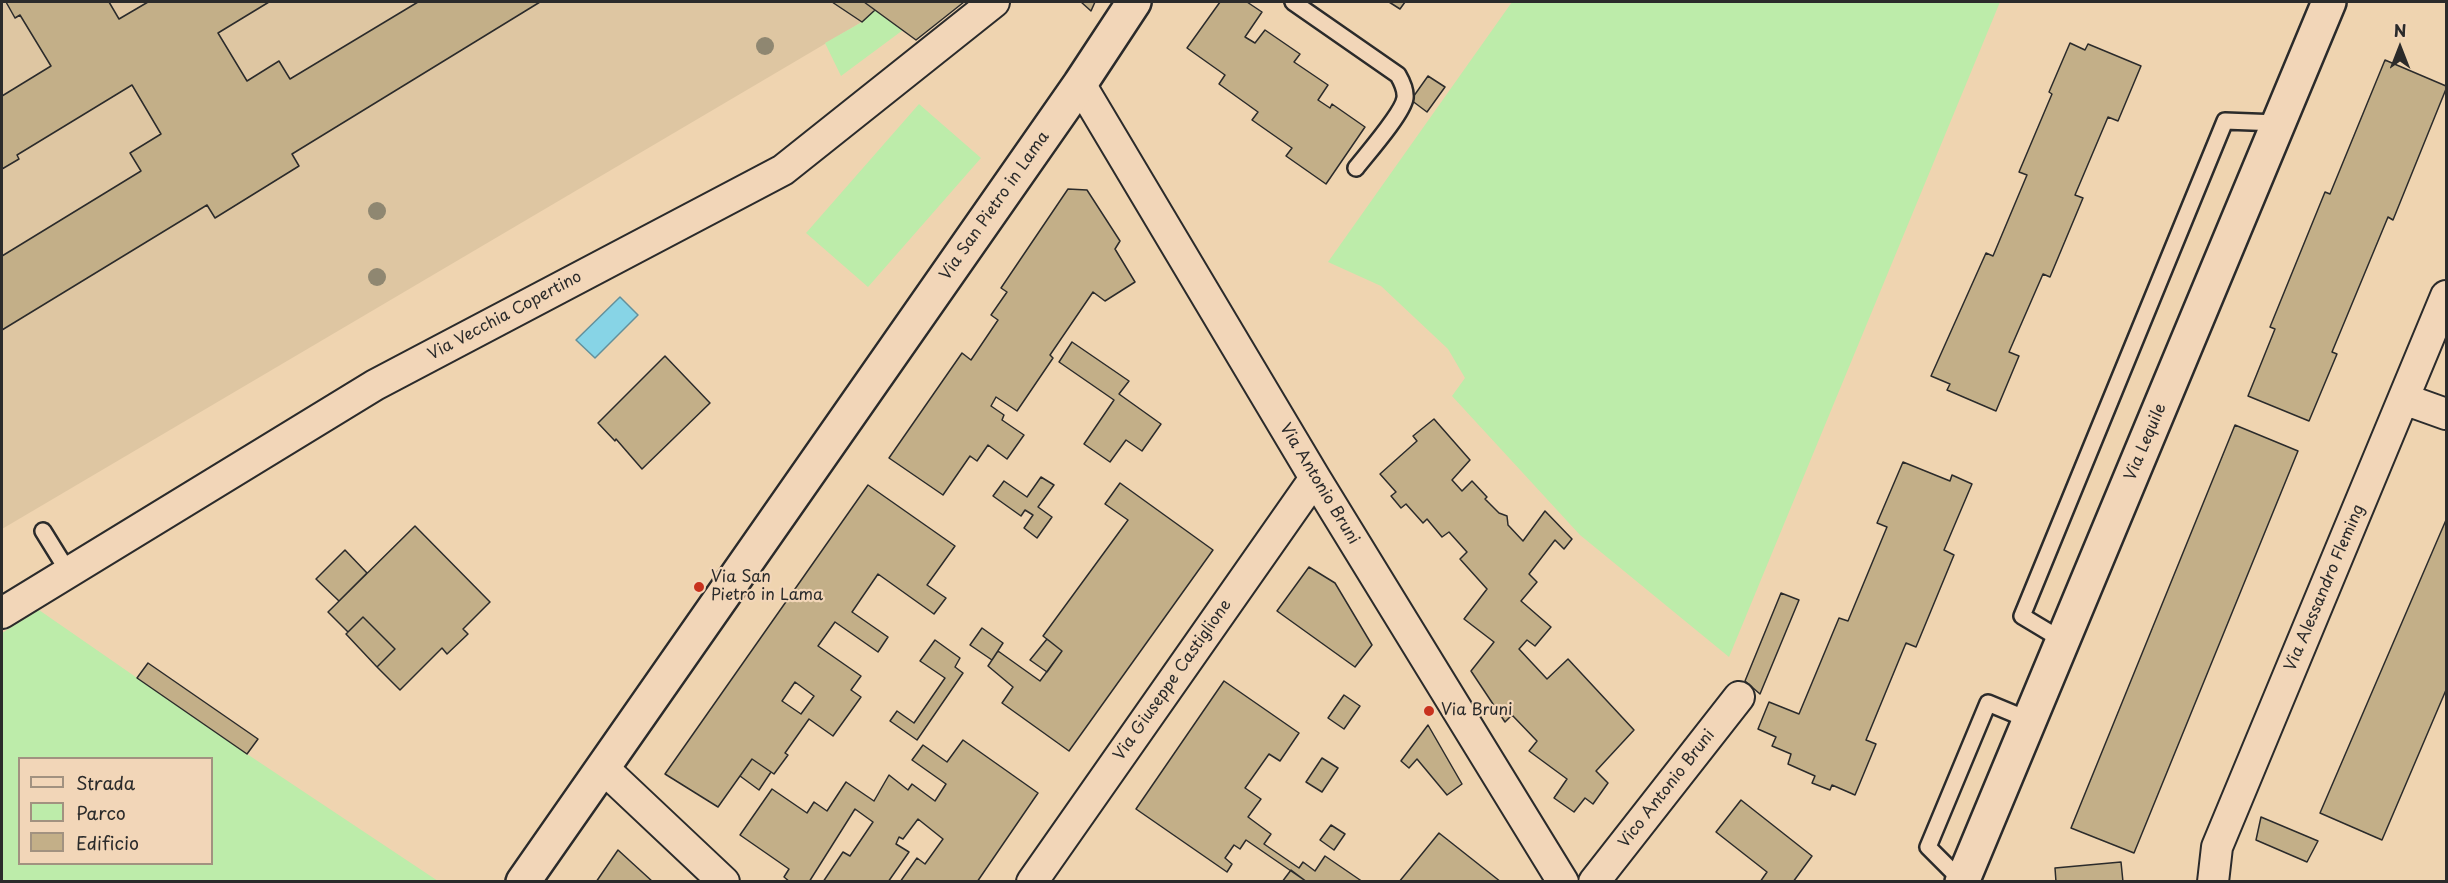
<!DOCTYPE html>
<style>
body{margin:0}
#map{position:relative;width:2448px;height:883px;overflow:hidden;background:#efd4b0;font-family:"Playpen Sans",sans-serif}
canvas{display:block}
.frame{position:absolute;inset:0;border:3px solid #2b2b2b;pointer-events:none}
.legend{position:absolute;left:18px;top:757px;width:195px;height:108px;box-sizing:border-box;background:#f2d6b8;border:2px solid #a29280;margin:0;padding:8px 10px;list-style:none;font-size:18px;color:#2b2b2b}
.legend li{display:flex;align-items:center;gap:12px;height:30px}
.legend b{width:30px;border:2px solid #a29280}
.north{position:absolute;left:2370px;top:18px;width:60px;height:60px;-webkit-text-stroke:4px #f2d6b8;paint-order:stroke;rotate:0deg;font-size:16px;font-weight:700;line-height:24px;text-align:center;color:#2b2b2b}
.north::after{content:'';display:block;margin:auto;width:21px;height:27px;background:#2b2b2b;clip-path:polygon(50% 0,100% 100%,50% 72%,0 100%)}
</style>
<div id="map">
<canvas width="2448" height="883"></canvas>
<div class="frame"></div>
<ul class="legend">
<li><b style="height:8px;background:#f2d6b8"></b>Strada</li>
<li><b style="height:16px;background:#bdecaa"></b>Parco</li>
<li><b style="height:16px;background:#c3af88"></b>Edificio</li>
</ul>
<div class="north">N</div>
</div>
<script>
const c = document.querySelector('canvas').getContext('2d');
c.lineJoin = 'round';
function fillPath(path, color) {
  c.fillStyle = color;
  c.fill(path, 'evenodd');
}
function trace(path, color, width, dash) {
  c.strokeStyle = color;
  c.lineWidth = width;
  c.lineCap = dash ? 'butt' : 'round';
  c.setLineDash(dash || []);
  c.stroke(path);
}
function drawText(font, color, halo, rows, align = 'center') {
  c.font = font + ' "Playpen Sans",sans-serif';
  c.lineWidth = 4.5;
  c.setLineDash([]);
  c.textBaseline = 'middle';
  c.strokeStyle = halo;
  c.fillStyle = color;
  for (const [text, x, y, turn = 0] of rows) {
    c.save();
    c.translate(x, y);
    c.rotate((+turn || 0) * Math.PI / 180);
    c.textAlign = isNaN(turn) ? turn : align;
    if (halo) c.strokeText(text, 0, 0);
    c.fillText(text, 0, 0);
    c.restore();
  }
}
fillPath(new Path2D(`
 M2 2H864L875 10 862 22 796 61 2 529Z`), '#dec6a2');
fillPath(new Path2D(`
 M1512 2H2000L1729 657 1580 535 1452 396 1465 378 1448 349 1381 286 1328 262Z
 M875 10 903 30 841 76 825 43 862 22Z
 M919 104 981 158 868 287 806 233Z
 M39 610 247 754 438 881H2V633ZM20 758H212V864H20Z`), '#bdecaa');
const water = new Path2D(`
 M620 297 638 315 595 358 576 340Z`);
fillPath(water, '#87d4e6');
trace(water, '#62909b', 1.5);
const building = new Path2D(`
 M6 2H109L119 19 148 2H269L218 33 247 81 279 61 290 79 418 2H540L292 154 299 166 215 218 207 205 2 330V256L141 171 130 153 161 134 132 85 17 155 19 159 2 169V96L51 66 20 15 15 18Z
 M832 2H864L875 10 862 22Z
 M864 2H964L916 40Z
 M1081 2H1095L1091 11Z
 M1220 2H1247L1262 12 1245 37 1255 43 1265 30 1300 54 1294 62 1328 85 1318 100 1330 108 1332 104 1365 127 1326 184 1286 156 1292 148 1252 120 1258 112 1219 84 1225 75 1187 48Z
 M1389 2H1405L1400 9Z
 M2070 43 2085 50 2088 44 2141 66 2118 121 2108 117 2075 195 2083 198 2050 277 2043 274 2009 352 2019 356 1996 411 1947 390 1950 384 1931 376 1986 253 1993 256 2027 175 2019 172 2052 94 2049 92Z
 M2385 60 2446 86V89L2393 220 2388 217 2332 352 2337 354 2309 421 2248 396 2275 329 2270 327 2325 192 2330 194Z
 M1428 76 1445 87 1427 112 1411 100Z
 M1068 189 1087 190 1120 241 1115 249 1135 282 1105 301 1093 292 1050 355 1053 358 1017 411 996 397 991 406 1004 415 1002 420 1024 435 1007 459 988 445 977 461 970 456 943 495 889 458 962 353 971 360 998 320 991 315 1007 292 1001 288Z
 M1072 342 1129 381 1119 394 1161 424 1142 451 1126 440 1110 462 1084 444 1114 400 1059 362Z
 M665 356 710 403 642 469 616 439 615 441 598 423Z
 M1434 419 1470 460 1452 480 1462 491 1472 481 1487 497 1485 499 1499 513 1507 516 1508 525 1523 541 1545 511 1572 539 1564 549 1555 540 1529 574 1537 582 1521 601 1551 627 1535 646 1527 640 1519 649 1547 679 1568 659 1634 730 1596 771 1608 783 1593 804 1585 798 1574 812 1554 798 1567 779 1529 751 1537 741 1512 715 1505 722 1471 671 1494 642 1464 619 1487 589 1460 559 1467 552 1449 532 1442 537 1427 519 1423 523 1406 504 1401 508 1391 496 1396 492 1380 474 1417 441 1413 436Z
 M2235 425 2298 451 2134 853 2071 828Z
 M1903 462 1950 481 1952 475 1972 484 1944 550 1954 555 1916 647 1906 643 1866 740 1876 744 1855 795 1832 785 1830 790 1812 783 1815 776 1788 764 1791 754 1772 746 1776 737 1758 729 1769 702 1799 714 1839 618 1848 621 1887 527 1877 523Z
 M1041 477 1054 485 1038 507 1052 517 1037 538 1024 528 1033 515 1025 510 1021 516 993 496 1004 481 1027 497Z
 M1120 483 1213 550 1069 751 1002 703 1013 687 988 666 998 651 1040 681 1062 651 1043 636 1128 520 1105 504Z
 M868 485 955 546 927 585 946 598 934 614 878 574 852 612 888 637 878 652 835 622 818 646 861 676 851 690 861 697 833 736 809 719 785 753 788 755 774 774 752 759 718 807 665 774ZM795 682 814 696 801 714 782 701Z
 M2446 520V690L2382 840 2320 813Z
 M415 526 490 602 463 629 468 634 447 654 442 648 400 690 377 667 395 649 363 617 348 632 328 612Z
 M345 550 367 573 339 601 316 579Z
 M1309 567 1335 583 1372 645 1355 667 1277 611Z
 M1781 593 1799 600 1760 694 1745 681Z
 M363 617 395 649 377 667 346 634Z
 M982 628 1003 643 992 660 970 645Z
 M1047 639 1062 651 1047 672 1030 660Z
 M935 640 960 658 955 667 963 673 917 740 890 721 897 711 914 723 945 678 920 661Z
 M148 663 258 739 247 754 137 678Z
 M1224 681 1299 733 1280 761 1269 754 1245 788 1261 799 1248 817 1271 834 1264 844 1299 868 1303 862 1315 871 1325 856 1363 882H1307L1246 840 1240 849 1234 845 1225 858 1232 864 1227 872 1136 809Z
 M1344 695 1360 706 1344 729 1328 718Z
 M1428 725 1462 784 1447 795 1417 759 1409 768 1401 761Z
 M963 740 1038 793 977 882H900L917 858 925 864 943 839 918 819 903 839 899 837 896 844 909 852 888 882H823L843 852 850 856 873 822 855 809 809 882H790L784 877 789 869 740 835 772 789 807 813 814 802 827 811 846 782 874 801 889 775 908 790 912 784 935 801 946 784 912 760 923 745 947 762Z
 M1322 758 1338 768 1322 792 1306 782Z
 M752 759 771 772 759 790 740 776Z
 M1741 800 1812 856 1793 882H1760L1767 872 1716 832Z
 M2261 817 2318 841 2307 862 2256 840Z
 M1331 825 1345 834 1334 850 1320 840Z
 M1439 833 1501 882H1399Z
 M618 850 653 882H596Z
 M2121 862 2123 882H2056L2055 868Z
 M1291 870 1307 882H1282Z`);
fillPath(building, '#c3af88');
trace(building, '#2b2b2b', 1.5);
const lane = new Path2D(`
 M1293 2 1398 75C1402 82 1406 90 1405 98 1403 113 1367 154 1356 168
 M43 531 69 573
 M2062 640 2022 616 2225 121 2278 123
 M1962 881 1928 847 1988 703 2029 720`);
const street = new Path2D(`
 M1080 84 1315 478 1563 882
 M2404 399 2446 414
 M2 613 375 385 783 170 994 2
 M602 767 724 882
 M1032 882 1315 478
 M1594 882 1739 697
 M2213 882 2217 847 2446 296`);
const secondary = new Path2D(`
 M523 882 1080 84 1134 2
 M1962 882 2329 2`);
trace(lane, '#2b2b2b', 20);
trace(street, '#2b2b2b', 34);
trace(secondary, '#2b2b2b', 38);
trace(lane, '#f2d6b8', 15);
trace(street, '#f2d6b8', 30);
trace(secondary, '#f2d6b8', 33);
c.fillStyle = '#8f8771';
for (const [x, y] of [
 [765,46],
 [377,211],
 [377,277]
]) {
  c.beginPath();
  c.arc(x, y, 9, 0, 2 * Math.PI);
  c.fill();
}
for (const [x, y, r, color] of [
 [699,587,6,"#c8321e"],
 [1429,711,6,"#c8321e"]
]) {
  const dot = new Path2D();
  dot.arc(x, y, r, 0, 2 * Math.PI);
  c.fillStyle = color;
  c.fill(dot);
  trace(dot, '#f2d6b8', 2);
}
drawText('16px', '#2b2b2b', '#f2d6b8', [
 ["Via San Pietro in Lama",995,206,-55],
 ["Via Vecchia Copertino",505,316,-28],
 ["Via Lequile",2146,442,-67],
 ["Via Antonio Bruni",1319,484,59],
 ["Via Alessandro Fleming",2325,588,-67],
 ["Via Giuseppe Castiglione",1173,680,-55],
 ["Vico Antonio Bruni",1667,789,-52]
]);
drawText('16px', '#2b2b2b', '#f2d6b8', [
 ["Via San",711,578],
 ["Pietro in Lama",711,596],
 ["Via Bruni",1441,711]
], 'left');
</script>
